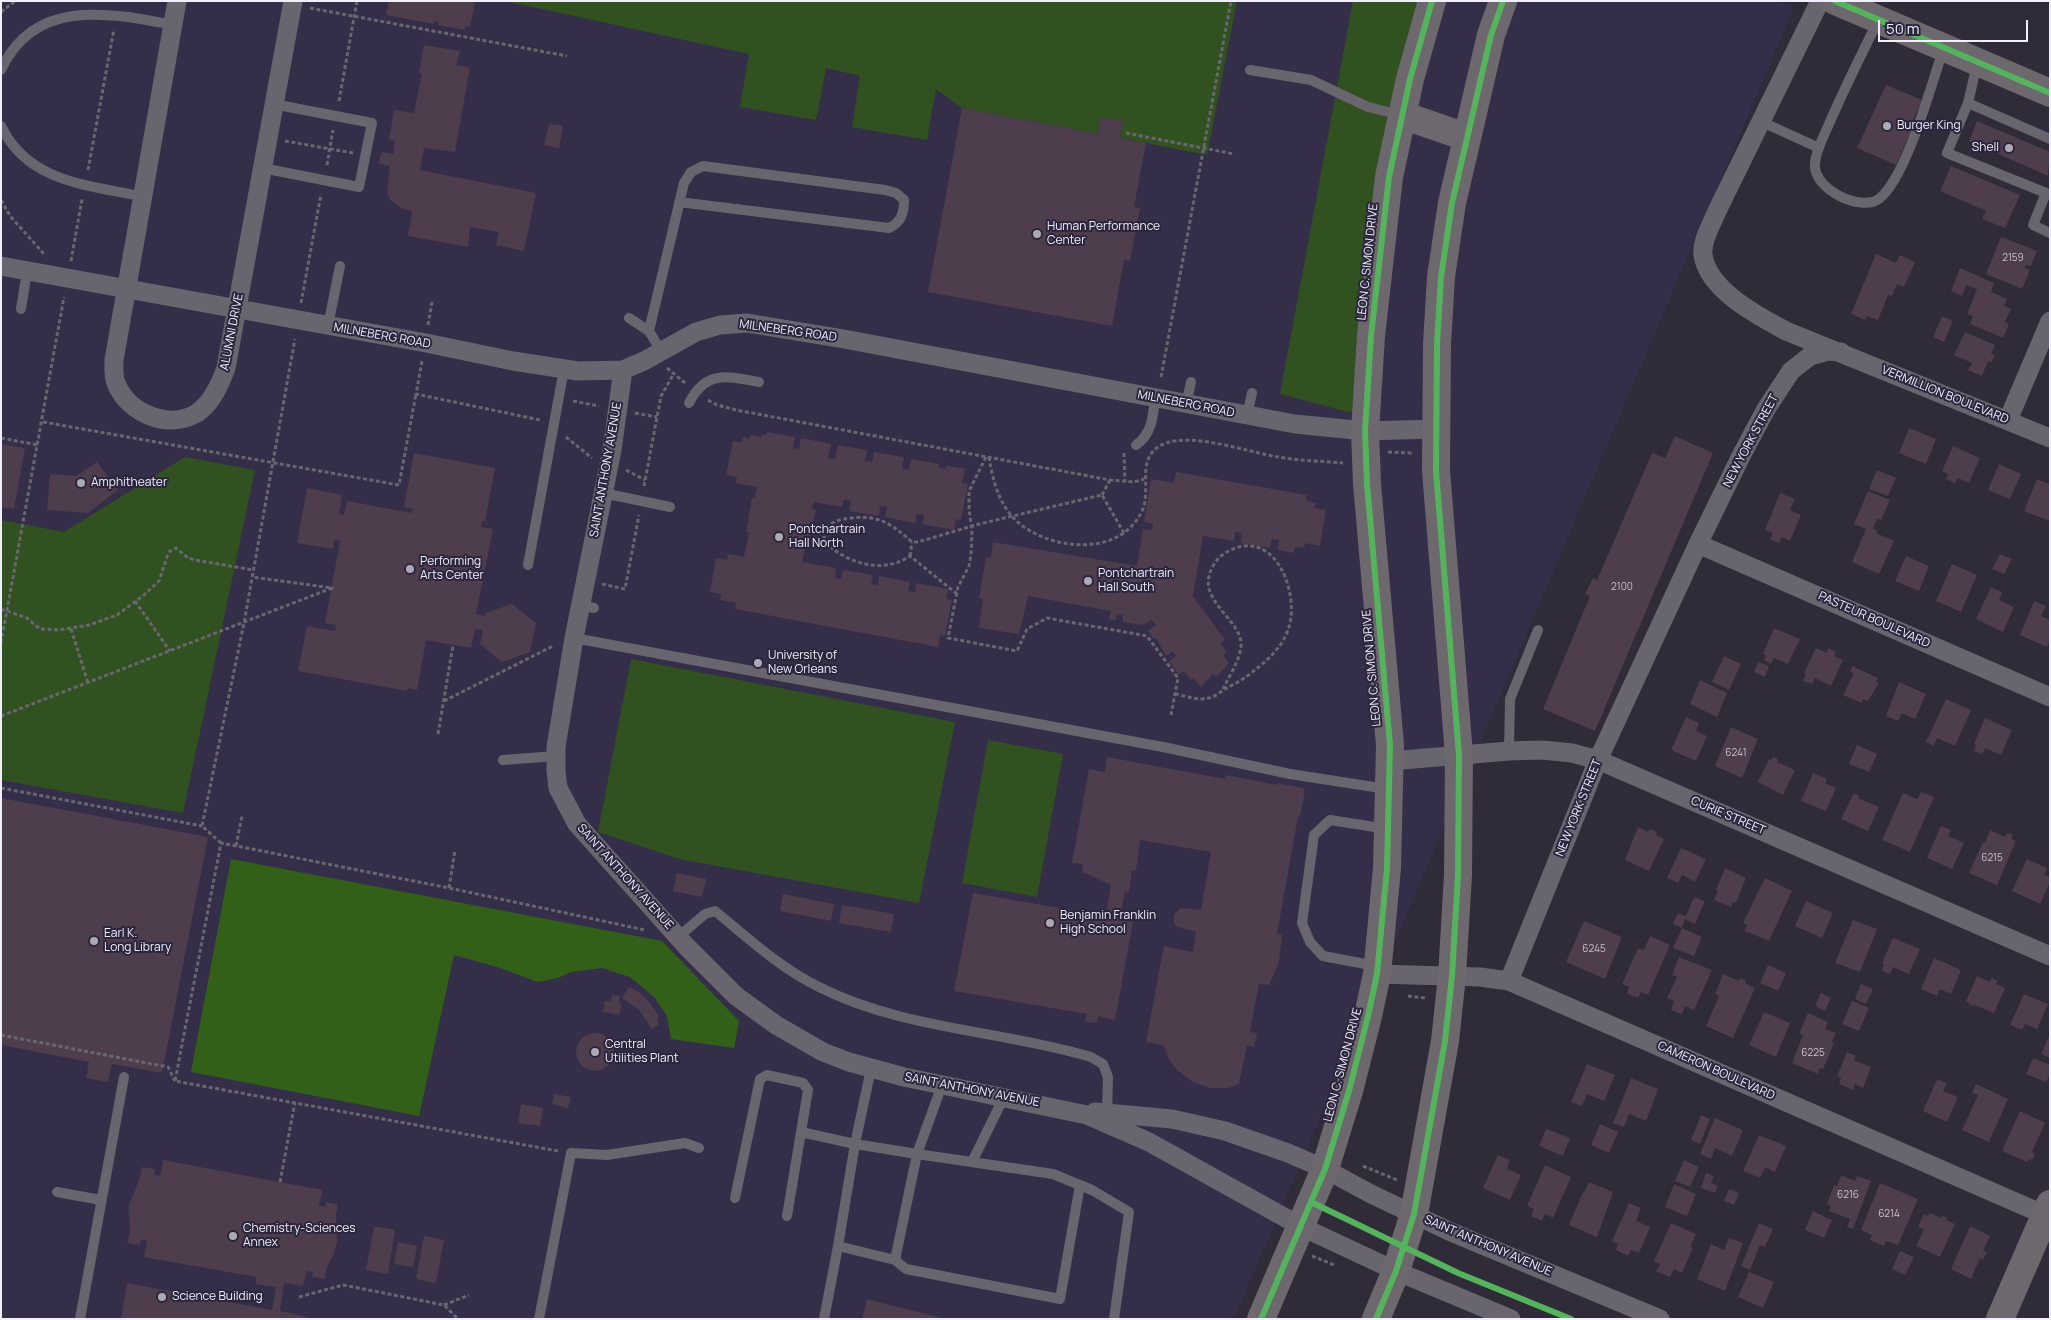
<!DOCTYPE html>
<style>
body{margin:0}
#map{position:relative;width:2051px;height:1320px;overflow:hidden;background:#2f2b38;font-family:Manrope,sans-serif}
canvas{display:block}
.frame{position:absolute;inset:0;border:2px solid #f1eefd;pointer-events:none}
.scale{position:absolute;left:1878px;top:20px;width:150px;height:22px;box-sizing:border-box;border:2px solid #f1eefd;border-top:0;padding-left:6px;font-size:15px;line-height:18px;white-space:nowrap;color:#f1eefd;-webkit-text-stroke:4px #2c263d;paint-order:stroke}
</style>
<div id="map">
<canvas width="2051" height="1320"></canvas>
<div class="frame"></div>
<div class="scale">50 m</div>
</div>
<script>
const c = document.querySelector('canvas').getContext('2d');
c.lineJoin = 'round';
function fillPath(path, color) {
  c.fillStyle = color;
  c.fill(path, 'evenodd');
}
function trace(path, color, width, dash) {
  c.strokeStyle = color;
  c.lineWidth = width;
  c.lineCap = dash ? 'butt' : 'round';
  c.setLineDash(dash || []);
  c.stroke(path);
}
function drawText(font, color, halo, rows, align = 'center') {
  c.font = font + ' Manrope,sans-serif';
  c.lineWidth = 4;
  c.setLineDash([]);
  c.textBaseline = 'middle';
  c.strokeStyle = halo;
  c.fillStyle = color;
  for (const [text, x, y, turn = 0] of rows) {
    c.save();
    c.translate(x, y);
    c.rotate((+turn || 0) * Math.PI / 180);
    c.textAlign = isNaN(turn) ? turn : align;
    if (halo) c.strokeText(text, 0, 0);
    c.fillText(text, 0, 0);
    c.restore();
  }
}
fillPath(new Path2D(`
 M1 1H1779L1794 8 1234 1319H1Z`), '#352e48');
fillPath(new Path2D(`
 M505 1H1237L1207 155 1120 138 1123 121 1101 117 1098 134 962 108 936 89 927 140 852 127 860 76 826 68 816 120 740 107 749 54Z
 M1353 1H1432L1425 21 1366 411 1348 412 1280 394Z
 M185 457 255 470 183 813 1 780V520L64 532Z
 M631 659 955 722 919 903 679 859 598 832Z
 M988 740 1063 754 1037 897 962 883Z`), '#315121');
fillPath(new Path2D(`
 M231 859 662 941 739 1021 734 1048 671 1039 667 1016 654 997 630 977 602 968 571 972 558 978 538 982 497 967 454 955 419 1116 191 1072Z`), '#326018');
fillPath(new Path2D(`
 M389 1H475L470 27 466 26 465 30 438 25 439 23 434 21V24L386 15Z
 M424 45 460 51 456 65 470 67 455 152 424 148 420 170 536 193 524 251 496 245 499 232 470 227 468 247 408 236 412 211 403 209 390 200 387 190 390 166 379 164 380 158 382 152 393 154 395 141 389 140 394 110 414 113 422 73H419Z
 M1886 85 1922 100 1912 122 1909 121 1906 130 1911 132 1896 165 1857 148Z
 M962 108 1098 134 1101 117 1123 121 1120 138 1146 143 1134 207 1140 208 1130 261 1124 260 1112 326 928 292Z
 M1977 121 2050 152 2048 176 1969 141Z
 M549 124 563 126 559 148 544 145Z
 M1951 166 2020 195 2005 228 1982 219 1986 211 1940 191Z
 M2001 237 2037 251 2031 266 2026 265 2025 268 2030 270 2022 289 1986 274Z
 M1876 254 1896 263 1900 255 1915 262 1904 287 1897 284 1892 296 1888 295 1878 320 1867 316 1865 320 1851 314Z
 M1960 268 1994 283 1991 292 2007 299 2004 306 2011 309 2005 322 2009 324 2003 338 1970 324 1973 316 1967 314 1977 289 1966 285 1962 296 1951 291Z
 M1942 316 1953 321 1944 342 1933 337Z
 M1965 332 1995 345 1991 354 1995 355 1992 362 1988 361 1982 376 1968 370 1972 363 1954 355Z
 M1909 428 1936 439 1926 464 1899 453Z
 M767 432 795 437 793 448 799 449 801 438 831 444 828 458 835 459 838 445 867 450 865 461 872 462 874 452 904 457 902 468 909 470 911 459 939 464V468L946 469V465L965 469 962 483 968 484 961 520 956 519 954 530 922 524 924 515 917 514 915 523 885 517 887 507 880 506 879 516 849 511 851 501 844 499 842 507 814 502 812 509H816L809 543H806L802 562 836 568 835 578 841 579 843 570 873 575 871 584 878 585 879 576 910 582 908 591 915 592 916 583 948 589 946 599 952 600 945 636 940 635 938 647 735 609 736 603 720 600 721 594 710 592 716 558 727 560 728 554 744 557 749 532H746L752 498H755L757 487 736 483 737 477 726 475 733 441 742 442 743 437 749 439 750 435 761 437 762 435H766Z
 M1675 436 1713 453 1595 731 1543 709 1590 596 1585 594 1593 578 1597 580 1652 453 1665 458Z
 M1 444 25 448 14 509 1 507Z
 M1953 446 1980 458 1969 483 1958 478 1955 483 1946 479 1948 474 1942 471Z
 M414 453 495 468 485 521H482L481 527 493 529 476 614 485 616V613L512 604 536 623 530 652 502 662 480 644 483 630 475 629 471 648 426 640 417 690 408 688 407 691 298 671 307 626 335 631 336 625 325 623 340 541 334 540 333 549 297 543 307 488 342 495 339 514 344 515 347 501 412 513 413 509 404 507Z
 M97 462 118 490 88 513 47 510 50 474 76 476Z
 M1999 464 2021 474 2010 499 1988 490Z
 M1877 470 1896 478 1888 496 1869 489Z
 M1176 472 1307 495 1306 501 1316 503 1314 508 1326 510 1320 546 1305 543 1304 548 1295 547 1293 553 1278 550 1279 540 1272 539 1270 548 1241 543 1242 533 1235 532 1234 541 1203 536 1193 596 1225 640 1220 643 1227 652 1223 655 1229 663 1216 677 1213 674 1201 687 1193 678 1191 680 1184 671 1179 675 1169 661 1176 656 1173 651 1166 656 1156 638 1154 639 1148 631 1156 625 1152 620 1142 625 1123 622V615L1117 614 1116 620 1109 619 1111 611 1028 596 1019 634 979 628 983 599 979 598 986 557 991 558 993 542 1137 566 1143 529 1152 530 1153 524 1144 522 1151 479 1174 483Z
 M2037 479 2050 484V521L2024 511Z
 M1868 491 1890 500 1881 520 1877 519 1873 528 1877 530 1876 533 1894 541 1879 574 1852 562 1866 529 1854 524Z
 M1780 493 1795 499 1790 510 1801 515 1790 541 1782 537 1779 543 1770 539 1773 533 1765 530Z
 M2000 554 2012 559 2004 574 1992 569Z
 M1906 556 1929 566 1919 591 1895 581Z
 M1952 564 1977 575 1961 612 1936 601Z
 M1991 587 2002 592 1999 600 2014 607 2003 632 1976 619Z
 M2034 601 2046 606 2041 616 2050 620V640L2047 647 2020 635Z
 M1774 628 1800 639 1788 664 1774 658 1771 664 1764 660 1766 655 1763 654Z
 M1816 648 1827 653 1828 648 1836 652 1834 656 1843 660 1831 686 1815 678 1812 684 1803 681 1806 674 1804 673Z
 M1724 656 1741 664 1729 690 1712 682Z
 M1758 662 1769 666 1765 677 1754 672Z
 M1852 666 1878 678 1876 682 1879 683 1868 701 1863 699 1862 703 1843 695 1854 673 1850 672Z
 M1700 680 1727 693 1717 717 1690 704Z
 M1899 682 1926 694 1915 719 1902 713 1898 721 1886 716Z
 M1946 699 1971 710 1955 746 1937 738 1934 746 1926 742Z
 M1686 717 1699 723 1696 731 1707 736 1696 761 1671 750Z
 M1985 718 2012 730 2001 755 1985 748 1982 754 1974 751 1976 745 1974 744Z
 M1731 727 1758 739 1742 778 1715 766Z
 M1857 745 1877 754 1869 772 1849 764Z
 M1107 757 1225 779 1226 775 1277 785V783L1303 788 1305 791 1300 816H1298L1277 934 1282 935 1279 962 1269 985 1259 984 1250 1032 1257 1033 1254 1047 1247 1045 1239 1084 1228 1088H1210L1193 1082 1177 1070 1170 1061 1163 1045 1146 1042 1164 946 1193 952 1196 932 1178 927 1174 924V914L1181 908 1201 910 1211 852 1140 840 1136 871 1132 870 1129 893 1125 892 1119 920 1133 922 1115 1020 1098 1016 1097 1023 1085 1022 1087 1014 954 991 973 893 1106 916 1111 885 1082 872 1083 864 1072 863 1089 769 1105 772Z
 M1773 757 1778 759 1777 762 1795 770 1783 795 1758 782 1769 759 1771 760Z
 M1813 773 1827 779 1825 783 1836 788 1826 811 1801 801Z
 M1921 792 1934 797 1910 852 1882 840 1903 793 1917 799Z
 M1854 793 1859 796 1858 798 1879 807 1868 831 1841 819Z
 M1 798 208 837 162 1073 112 1064 108 1082 86 1078 89 1062 1 1045Z
 M1941 826 1951 830 1948 836 1964 843 1952 869 1927 858Z
 M1638 827 1648 832 1650 829 1657 832 1656 835 1664 839 1649 871 1625 860Z
 M1990 830 2005 837 2007 833 2013 835 2011 839 2016 841 1997 885 1969 873 1983 842 1985 843Z
 M1681 848 1706 859 1695 882 1682 875 1678 883 1667 878Z
 M2027 859 2047 868 2044 875 2050 877V882L2040 904 2012 891Z
 M1725 868 1746 878 1736 903 1733 902 1731 907 1714 900 1718 890H1716Z
 M677 873 706 879 702 897 673 891Z
 M1765 878 1792 891 1769 941 1745 931 1747 925 1743 923Z
 M783 894 834 904 831 921 780 911Z
 M1694 897 1705 901 1695 924 1685 919 1682 928 1673 924 1678 913 1686 916Z
 M1806 901 1833 913 1822 938 1795 926Z
 M842 905 894 914 891 932 839 923Z
 M1853 920 1877 929 1860 972 1835 963Z
 M1584 921 1622 937 1605 979 1566 962Z
 M1682 928 1702 937 1694 956 1673 948Z
 M1650 936 1670 945 1648 995 1641 992 1638 998 1627 994 1629 987 1622 984 1638 948 1644 950Z
 M1893 938 1920 949 1909 974 1893 967 1890 974 1882 971 1884 964 1882 963Z
 M1679 957 1712 970 1694 1010 1685 1006 1682 1014 1671 1010 1674 1001 1667 998 1677 977 1672 975Z
 M1934 958 1961 970 1951 994 1940 989 1937 996 1921 989Z
 M1768 965 1786 973 1778 991 1760 983Z
 M1723 974 1739 981 1740 978 1746 980 1745 983 1755 988 1733 1038 1706 1026 1719 996 1715 994Z
 M1977 976 1990 982 1992 978 1997 981 1996 984 2005 988 1994 1013 1974 1005 1973 1007 1966 1001Z
 M1861 984 1873 989 1866 1004 1855 999Z
 M629 987 639 992 649 1002 659 1016 657 1018 659 1025 652 1029 639 1010 622 998Z
 M1821 993 1831 998 1825 1011 1815 1006Z
 M2024 994 2048 1004 2037 1029 2025 1024 2022 1030 2010 1025Z
 M612 995 620 996 619 1003 622 1004 619 1015 603 1012 605 1001 611 1002Z
 M1852 1001 1869 1008 1859 1031 1842 1024Z
 M1764 1012 1790 1023 1776 1057 1749 1045Z
 M1808 1013 1828 1022 1825 1029 1836 1033 1831 1043H1834L1823 1069 1820 1068 1818 1074 1792 1063 1803 1035 1799 1034Z
 M576 1052a19 19 0 1 1 38 0a19 19 0 1 1-38 0Z
 M2050 1034V1058L2041 1054Z
 M1847 1052 1856 1056 1854 1060 1871 1067 1863 1088 1855 1084 1853 1090 1839 1084 1841 1078 1837 1076Z
 M2033 1058 2050 1065V1074L2046 1082 2026 1074Z
 M1587 1064 1615 1075 1604 1101 1587 1094 1582 1106 1571 1102Z
 M1631 1078 1658 1089 1646 1121 1629 1114 1624 1127 1613 1123Z
 M1937 1079 1947 1083 1943 1091 1958 1097 1947 1122 1923 1111Z
 M1976 1084 2008 1099 1989 1142 1962 1130 1978 1095 1972 1093Z
 M554 1094 571 1097 568 1108 552 1104Z
 M521 1104 543 1108 540 1126 518 1123Z
 M2020 1111 2045 1123 2032 1152 2035 1154 2032 1160 2029 1159 2027 1162 2002 1151Z
 M1701 1115 1710 1119 1700 1144 1691 1140Z
 M1715 1118 1743 1130 1732 1156 1715 1148 1711 1159 1700 1154Z
 M1600 1124 1618 1132 1609 1153 1591 1145Z
 M1546 1129 1570 1138 1563 1156 1539 1146Z
 M1759 1135 1786 1146 1775 1172 1765 1167 1760 1178 1743 1171Z
 M1498 1155 1510 1160 1507 1169 1521 1175 1510 1200 1483 1188Z
 M163 1160 322 1190 319 1206 325 1207 326 1202 338 1204 336 1214 337 1243 333 1256 326 1269 325 1279 312 1277 313 1272 307 1271 303 1286 284 1283 280 1311 315 1319H121L127 1283 272 1310 276 1287 256 1284V1277L144 1257 147 1241 141 1239 140 1245 127 1243 130 1233 129 1205 140 1178 142 1167 155 1169 154 1175 160 1176Z
 M1684 1160 1699 1167 1690 1187 1675 1181Z
 M1545 1165 1571 1177 1553 1218 1545 1214 1542 1221 1531 1216 1534 1209 1527 1206Z
 M1706 1173 1714 1176 1711 1183 1718 1186 1715 1193 1701 1188Z
 M1841 1175 1855 1181 1857 1176 1871 1181 1853 1229 1847 1227 1850 1219 1829 1211 1831 1206 1827 1204 1834 1185 1837 1186Z
 M1589 1182 1613 1192 1597 1237 1569 1225 1583 1192 1584 1193Z
 M1880 1183 1918 1199 1898 1245 1886 1241 1884 1246 1870 1240 1872 1235 1861 1230Z
 M1674 1184 1696 1194 1687 1216 1665 1207Z
 M1729 1189 1739 1193 1734 1205 1724 1201Z
 M1629 1203 1641 1208 1636 1221 1650 1227 1639 1253 1631 1250 1628 1256 1616 1250 1618 1244 1612 1241Z
 M1813 1211 1832 1220 1824 1238 1805 1230Z
 M1930 1213 1941 1218 1942 1215 1947 1218 1946 1220 1955 1224 1940 1257 1916 1246 1924 1229 1918 1227 1924 1214 1928 1216Z
 M1671 1223 1696 1234 1690 1247 1693 1248 1682 1273 1674 1269 1670 1277 1656 1271 1660 1264 1654 1261Z
 M1759 1223 1773 1229 1765 1247 1760 1245 1750 1270 1741 1266Z
 M374 1226 395 1230 388 1274 366 1270Z
 M1970 1226 1990 1236 1983 1251 1987 1252 1983 1260 1980 1258 1971 1279 1951 1269Z
 M424 1236 444 1240 436 1283 416 1279Z
 M1729 1238 1743 1243 1725 1291 1697 1279 1711 1244 1724 1250Z
 M398 1242 417 1246 413 1267 394 1264Z
 M1900 1251 1914 1257 1905 1275 1892 1269Z
 M1749 1272 1774 1282 1763 1308 1738 1297Z
 M867 1299 942 1318V1319H862Z`), '#4d3d4d');
trace(new Path2D(`
 M310 8 567 56
 M1 12 15 1
 M339 101 357 1
 M1126 133 1234 154
 M285 141 353 153
 M327 165 333 130
 M88 170 114 29
 M1 200 10 216 44 254
 M71 261 82 199
 M301 303 321 194
 M428 325 432 302
 M422 361 416 394 540 420
 M667 368 685 383
 M1161 377 1231 1
 M708 400 717 405 736 410 1110 480 1134 482 1144 479
 M573 401 599 406
 M635 413 657 417
 M43 422 399 485 416 394
 M566 437 592 458
 M1 438 38 445
 M1388 452 1414 453
 M1124 453 1125 482
 M986 457 969 491V508L972 533 971 555 969 566 958 587 948 638 1017 651 1027 629 1047 618 1147 636 1178 678 1171 715
 M989 457C993 482 1000 508 1020 524 1054 551 1119 556 1141 513 1154 490 1132 456 1166 443 1195 433 1248 452 1278 457 1299 461 1322 461 1343 463
 M626 470 645 480
 M644 486 661 396 673 375
 M1102 495 1110 480
 M910 556 912 542
 M602 584 625 589 639 515
 M957 594 910 556C882 575 846 563 824 541V530C832 521 840 519 852 518 879 515 892 524 912 542H918L979 524 1102 495 1124 533
 M135 601 170 651
 M1 609 27 618 40 629 59 630 89 625 117 615 144 595 159 581 167 557 170 551 176 548 188 558 195 560 253 570
 M71 629 88 683
 M1 643 64 297
 M1175 694C1185 696 1199 701 1209 698 1215 697 1220 692 1225 689 1234 684 1243 680 1251 673 1267 661 1283 647 1289 627 1299 594 1277 531 1233 549 1225 552 1217 558 1213 566 1193 601 1244 619 1241 647 1239 662 1229 676 1223 689
 M444 701 553 646
 M1 716 332 588 252 577
 M438 734 453 645
 M1 788 202 826
 M221 843 202 826 244 623 295 339
 M236 846 242 816
 M449 888 455 850
 M1408 996 1426 998
 M1 1035 168 1067 175 1081
 M558 1151 175 1081 221 843 449 888 645 930
 M1363 1166 1397 1180
 M280 1182 295 1102
 M1312 1256 1334 1265
 M299 1297 343 1285 444 1305 458 1319
 M444 1305 469 1295`), '#68666f', 3, [4, 2.5]);
trace(new Path2D(`
 M1878 21C1861 55 1844 89 1829 124 1824 136 1816 150 1815 163 1812 190 1863 213 1880 198 1908 174 1931 84 1944 48
 M1977 64 1968 103 1947 153 2046 193 2033 225 2050 233
 M1 70C33 0 103 11 173 25
 M1250 70 1311 80 1368 107 1401 115
 M1968 103 2050 139
 M1760 121 1819 148
 M1 126C28 183 89 185 144 197
 M262 168 359 187 372 123 273 104
 M21 309 27 271
 M629 318 649 331 661 351
 M328 326 340 266
 M649 331 684 183 691 172 703 166 885 190 896 193 904 200C904 214 901 222 889 228L679 202
 M689 403C706 370 727 376 759 382
 M1186 405 1191 382
 M1247 415 1252 393
 M1136 445C1152 434 1153 417 1155 398
 M603 493 670 507
 M528 565 564 369
 M580 605 594 608
 M574 638 1163 747 1290 774 1387 789
 M1509 751 1510 699 1538 630
 M503 760 556 756
 M678 937 705 914 715 911C748 938 780 968 819 987 904 1030 1001 1030 1091 1057L1103 1064 1108 1077 1107 1114
 M1376 966 1323 956 1310 942 1302 923 1314 835 1330 820 1387 829
 M871 1069 855 1144 838 1246 895 1260
 M942 1085 917 1154 895 1260 906 1269 1060 1299 1080 1185
 M972 1162 1004 1097
 M57 1192 101 1200
 M735 1198 760 1079 767 1075 803 1083 808 1090 801 1132
 M787 1216 801 1132 855 1144 917 1154 1053 1174 1092 1190 1129 1212 1114 1319
 M80 1319 124 1077
 M539 1319 571 1153 607 1155 685 1143 699 1148
 M824 1319 838 1246`), '#68656f', 10);
trace(new Path2D(`
 M177 1 114 360C114 368 113 376 116 383 128 414 169 430 197 413 212 403 220 384 226 368L293 1
 M1820 1 1717 211C1712 224 1701 241 1703 255 1708 290 1758 316 1786 331L2050 438
 M1 266 426 343 513 361 578 371 623 370 644 361 696 332 720 325 747 323 844 339 1295 424 1365 431 1436 429
 M623 370 612 450 574 638 556 747V771L558 788 577 824 686 946 736 996 776 1025 823 1052 849 1062 904 1077 1087 1115 1149 1142 1300 1226 1396 1271 1511 1319
 M2008 420 2050 321
 M1698 544 2050 697
 M1390 761 1509 751 1542 750 1572 753 1598 760 2050 956
 M1377 974 1480 977 1509 981 2045 1215
 M1509 981 1598 760 1698 544 1741 456 1766 409 1791 371 1810 356 1828 351 1841 352
 M1095 1112 1172 1119 1225 1131 1288 1153 1325 1169 1371 1194 1451 1232 1660 1319`), '#68656f', 19);
trace(new Path2D(`
 M1835 1 2050 93
 M1402 115 1466 137
 M1261 1319 1325 1169 1349 1091 1368 1016 1377 974 1387 868 1390 745 1367 484 1365 431 1371 336 1389 177 1410 79 1432 1
 M1376 1319 1396 1271 1414 1214 1445 1041 1452 976 1458 875 1459 755 1436 471 1437 344 1441 277 1452 203 1491 35 1503 1
 M2000 1319 2050 1204`), '#6d676e', 28);
trace(new Path2D(`
 M1835 1 2050 93
 M1311 1202 1458 1273 1571 1319
 M1261 1319 1325 1169 1349 1091 1368 1016 1377 974 1387 868 1390 745 1367 484 1365 431 1371 336 1389 177 1410 79 1432 1
 M1376 1319 1396 1271 1414 1214 1445 1041 1452 976 1458 875 1459 755 1436 471 1437 344 1441 277 1452 203 1491 35 1503 1`), '#56b35d', 6);
for (const [x, y, r, color] of [
 [1887,126,5,"#adaab8"],
 [2009,148,5,"#adaab8"],
 [1037,234,5,"#adaab8"],
 [81,483,5,"#adaab8"],
 [779,537,5,"#adaab8"],
 [410,569,5,"#adaab8"],
 [1088,581,5,"#adaab8"],
 [758,663,5,"#adaab8"],
 [1050,923,5,"#adaab8"],
 [94,941,5,"#adaab8"],
 [595,1052,5,"#adaab8"],
 [233,1236,5,"#adaab8"],
 [162,1297,5,"#adaab8"]
]) {
  const dot = new Path2D();
  dot.arc(x, y, r, 0, 2 * Math.PI);
  c.fillStyle = color;
  c.fill(dot);
  trace(dot, '#2c263d', 2);
}
drawText('10px', '#c8c2d1', null, [
 ["2159",2013,258],
 ["2100",1622,587],
 ["6241",1736,753],
 ["6215",1992,858],
 ["6245",1594,949],
 ["6225",1813,1053],
 ["6216",1848,1195],
 ["6214",1889,1214]
]);
drawText('12px', '#f1eefd', '#2c263d', [
 ["Burger King",1897,126],
 ["Shell",1999,148,"right"],
 ["Human Performance",1047,227],
 ["Center",1047,241],
 ["Amphitheater",91,483],
 ["Pontchartrain",789,530],
 ["Hall North",789,544],
 ["Performing",420,562],
 ["Arts Center",420,576],
 ["Pontchartrain",1098,574],
 ["Hall South",1098,588],
 ["University of",768,656],
 ["New Orleans",768,670],
 ["Benjamin Franklin",1060,916],
 ["High School",1060,930],
 ["Earl K.",104,934],
 ["Long Library",104,948],
 ["Central",605,1045],
 ["Utilities Plant",605,1059],
 ["Chemistry-Sciences",243,1229],
 ["Annex",243,1243],
 ["Science Building",172,1297]
], 'left');
drawText('12px', '#f1eefd', '#2c263d', [
 ["LEON C. SIMON DRIVE",1368,262,-84],
 ["MILNEBERG ROAD",788,331,8],
 ["ALUMNI DRIVE",232,332,-79],
 ["MILNEBERG ROAD",382,336,10],
 ["VERMILLION BOULEVARD",1945,395,22],
 ["MILNEBERG ROAD",1186,404,11],
 ["NEW YORK STREET",1751,441,-62],
 ["SAINT ANTHONY AVENUE",606,470,-80],
 ["PASTEUR BOULEVARD",1874,620,24],
 ["LEON C. SIMON DRIVE",1372,668,-95],
 ["NEW YORK STREET",1579,808,-68],
 ["CURIE STREET",1728,816,23],
 ["SAINT ANTHONY AVENUE",625,877,48],
 ["LEON C. SIMON DRIVE",1343,1065,-75],
 ["CAMERON BOULEVARD",1716,1071,24],
 ["SAINT ANTHONY AVENUE",972,1090,11],
 ["SAINT ANTHONY AVENUE",1488,1246,23]
]);
</script>
